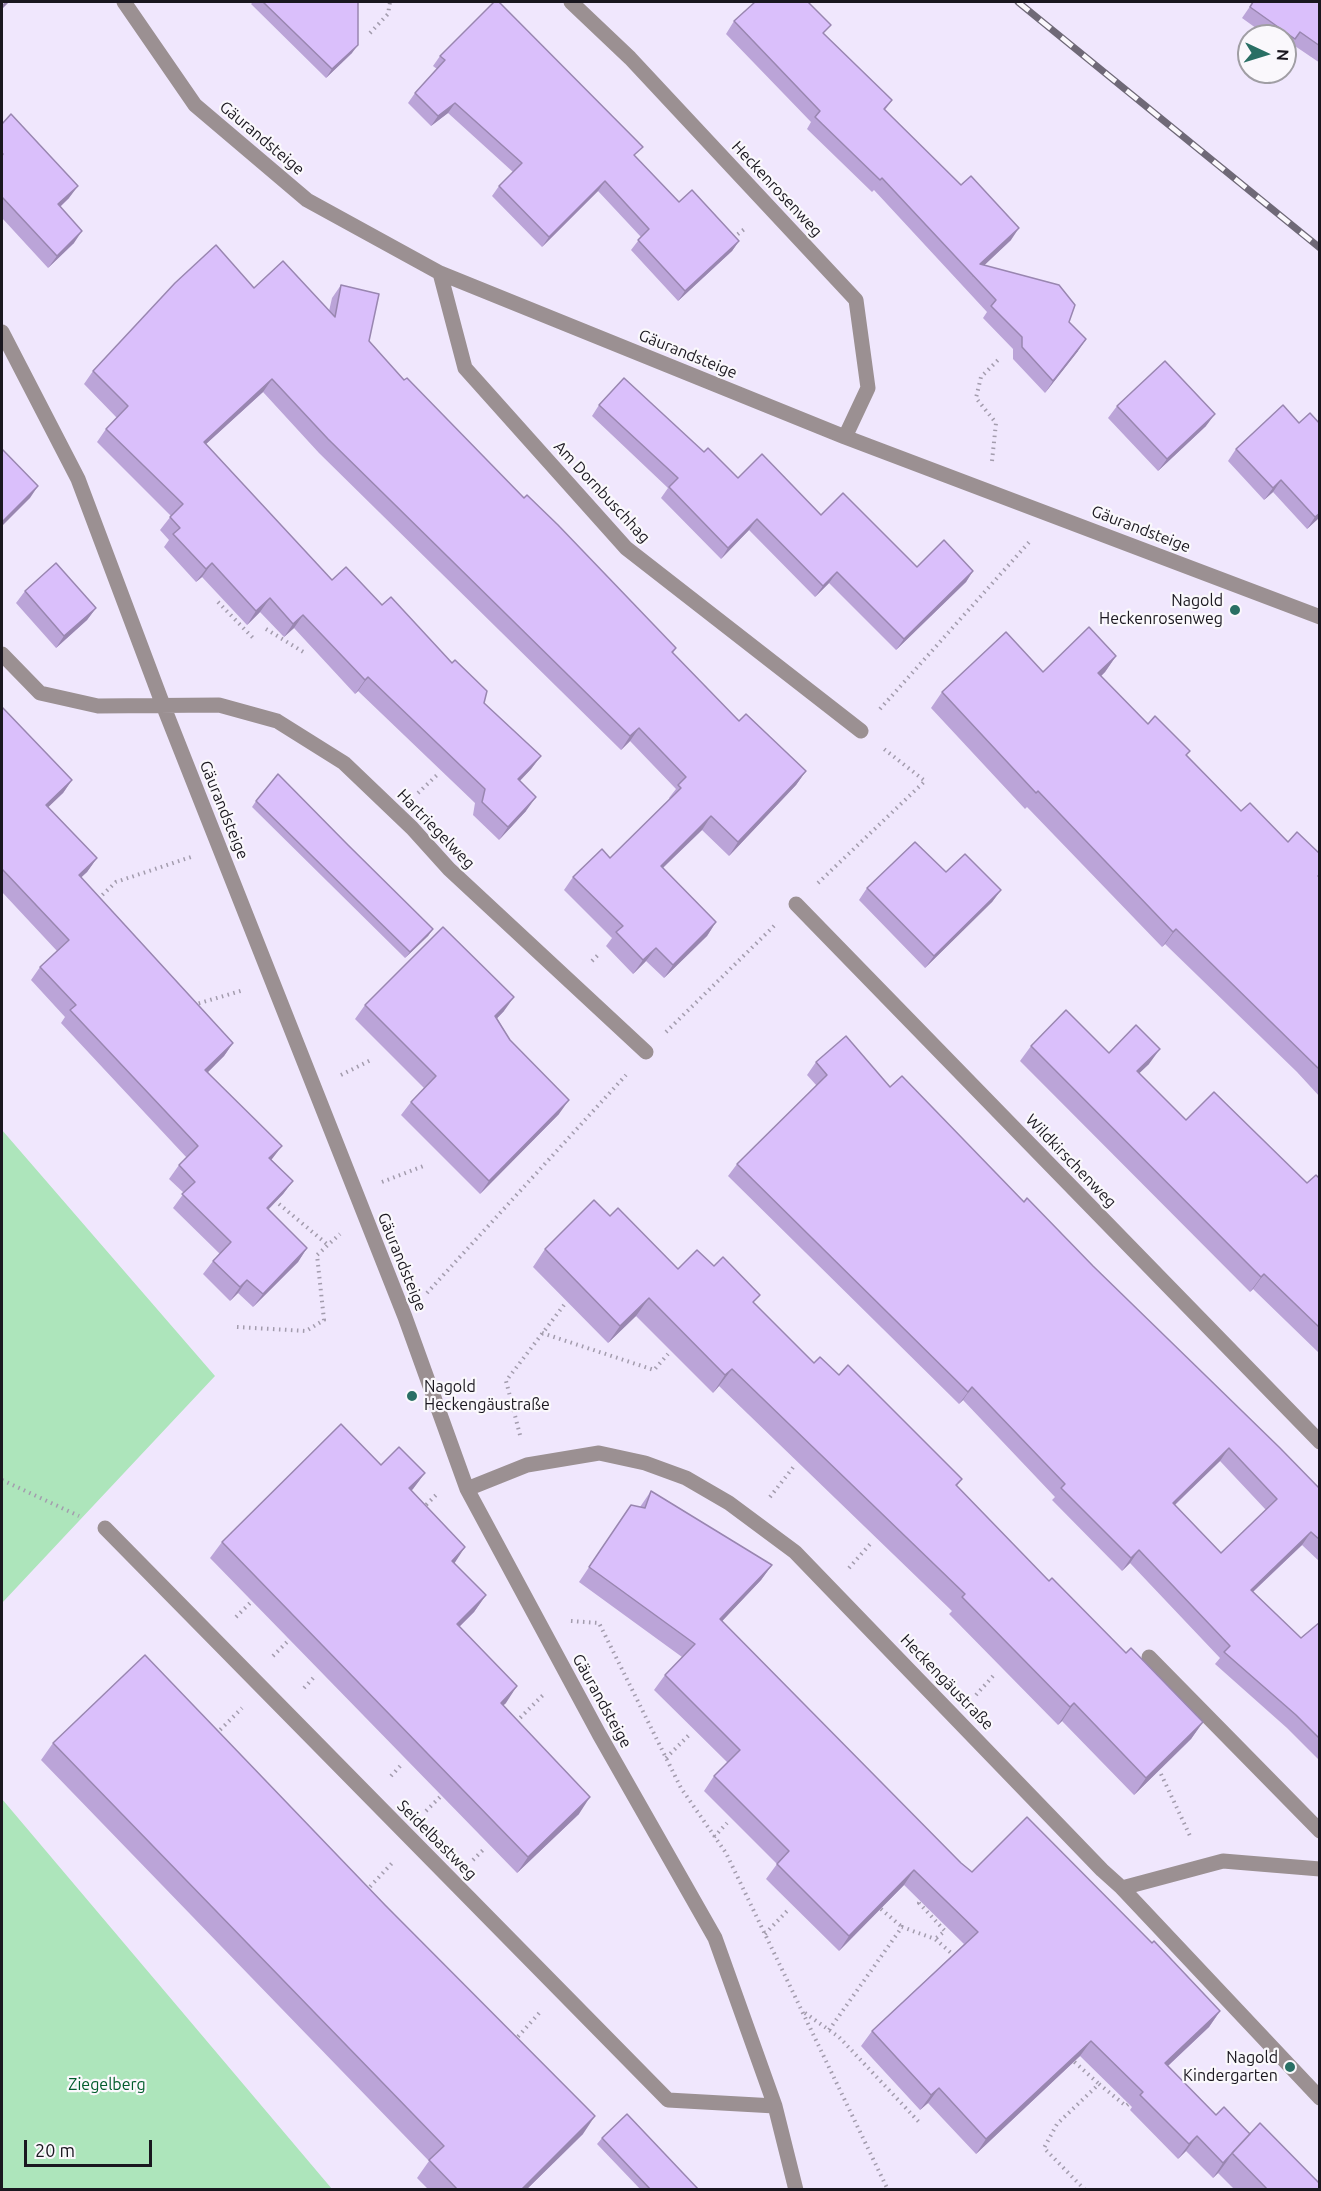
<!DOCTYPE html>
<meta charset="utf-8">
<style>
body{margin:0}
#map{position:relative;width:1321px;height:2191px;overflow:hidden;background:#f0e7fd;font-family:Ubuntu,sans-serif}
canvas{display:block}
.frame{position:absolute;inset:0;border:3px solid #1a171f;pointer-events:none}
.north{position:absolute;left:1237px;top:24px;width:60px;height:60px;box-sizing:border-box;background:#faf8fc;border:2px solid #a09ea4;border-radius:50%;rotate:94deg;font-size:16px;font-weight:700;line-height:24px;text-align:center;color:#1a171f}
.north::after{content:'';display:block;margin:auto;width:21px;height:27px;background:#296f64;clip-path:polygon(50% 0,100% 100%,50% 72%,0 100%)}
.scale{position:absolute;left:24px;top:2140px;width:128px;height:27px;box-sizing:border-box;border:3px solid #1a171f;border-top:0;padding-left:8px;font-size:18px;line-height:21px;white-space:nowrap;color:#1a171f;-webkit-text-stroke:4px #faf8fc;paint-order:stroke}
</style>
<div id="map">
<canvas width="1321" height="2191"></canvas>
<div class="frame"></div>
<div class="north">N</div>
<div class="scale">20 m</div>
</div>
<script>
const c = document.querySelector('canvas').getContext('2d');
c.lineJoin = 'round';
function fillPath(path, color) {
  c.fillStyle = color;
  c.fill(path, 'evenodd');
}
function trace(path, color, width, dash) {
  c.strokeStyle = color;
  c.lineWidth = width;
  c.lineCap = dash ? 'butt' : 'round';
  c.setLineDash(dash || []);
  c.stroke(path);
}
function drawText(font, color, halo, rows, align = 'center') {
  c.font = font + ' Ubuntu,sans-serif';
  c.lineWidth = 4.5;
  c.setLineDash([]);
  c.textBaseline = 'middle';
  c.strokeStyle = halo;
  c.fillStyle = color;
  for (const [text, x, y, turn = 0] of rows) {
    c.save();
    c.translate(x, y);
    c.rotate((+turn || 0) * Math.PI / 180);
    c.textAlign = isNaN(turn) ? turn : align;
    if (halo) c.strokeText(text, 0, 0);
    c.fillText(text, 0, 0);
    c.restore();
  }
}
fillPath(new Path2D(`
 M2 1130 215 1376 2 1603Z
 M2 1799 332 2189H2Z`), '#ade5bb');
trace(new Path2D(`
 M370 33 388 14 390 2
 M733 238 747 227
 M992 461 996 423 976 398 981 377 1000 358
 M218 602 255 640
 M266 629 305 653
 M880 709 1031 540
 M418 793 437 775
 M818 883 925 781 884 749
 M98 899 116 882 191 857
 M592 961 600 953
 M193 1005 244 990
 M666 1032 776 924
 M341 1075 373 1059
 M382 1182 426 1165
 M279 1204 328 1245
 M427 1293 626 1075
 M237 1327 306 1331 324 1320 317 1255 340 1234
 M542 1333 654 1370 668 1354
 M520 1435 506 1381 564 1305
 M2 1480 79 1516
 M770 1497 795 1465
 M422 1509 438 1493
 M849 1568 872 1542
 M236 1617 252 1601
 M571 1621 599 1623 681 1788 726 1853 888 2190
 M273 1656 293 1636
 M304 1688 316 1675
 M976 1695 993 1676
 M516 1722 544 1694
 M216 1734 242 1708
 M666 1758 690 1734
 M1161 1774 1191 1838
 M391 1776 403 1763
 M426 1811 444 1793
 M714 1837 727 1823
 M473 1860 483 1850
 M366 1891 394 1861
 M923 1898 919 1903 945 1931 935 1939
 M881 1909 902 1927
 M765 1934 788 1910
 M805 2013 839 2037 919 2122
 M829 2030 902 1927 935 1939 957 1958
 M514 2041 541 2011
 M1070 2058 1099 2084
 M1085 2190 1044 2148 1057 2124 1099 2084 1126 2106 1131 2102`), '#a39cad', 4, [1.5, 4.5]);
trace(new Path2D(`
 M1149 1657 1320 1831`), '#9b9092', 15);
trace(new Path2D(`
 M124 2 195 105 307 200 440 273 845 437 1320 617
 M571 2 630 58 856 300 868 388 845 437
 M440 273 465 368 626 548 861 731
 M2 332 78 479 163 705 405 1317 467 1489 599 1734 715 1938 775 2106 796 2190
 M2 654 40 693 98 706 219 705 277 721 344 763 412 828 449 869 646 1052
 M796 904 1320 1442
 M467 1489 527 1465 599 1453 645 1463 686 1478 729 1503 795 1552 1102 1870 1122 1888 1320 2098
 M105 1528 668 2100 775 2106
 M1122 1888 1223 1861 1320 1869`), '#9b9092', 15);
const rail = new Path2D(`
 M1018 2 1320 248`);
trace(rail, '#6f6977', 7);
trace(rail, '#faf8fc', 4.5, [14]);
fillPath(new Path2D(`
 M253 2H358L352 53 326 78 251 4Z
 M1253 2H1320V63L1292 44 1287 50 1285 49V36H1267L1242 18Z
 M734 21 825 35 892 100 885 110 1011 240 984 265 1069 322 1078 351 1045 393 1013 359V349L983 318 987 312 874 190 872 192 807 129 811 122 726 34Z
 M440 56 636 157 679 202 739 241 732 251 678 301 631 250 641 237 598 191 542 247 492 196 499 186 513 172 448 113 431 126 408 103 415 93 437 69 433 66Z
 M2 124 69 198 60 207 74 243 48 268 2 218Z
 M341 285 369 341 404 380 676 648 673 653 739 721 806 771 796 785 729 856 702 830 663 868 716 922 707 936 664 978 646 961 633 974 606 946 612 938 564 890 573 877 610 858 670 799 669 798 676 789 630 741 621 750 319 453 263 392 206 444 332 580 382 605 484 703 541 756 531 769 520 781 526 811 499 840 473 815 475 803 358 691 355 694 294 628 284 637 260 612 247 625 202 577 196 582 164 547 169 540 160 530 171 516 97 442 106 429 117 418 84 384 93 371 254 288 329 311 332 298Z
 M599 405 704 452 738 478 821 515 917 567 973 571 966 582 896 650 829 583 815 597 749 530 721 559 661 498 668 488 592 416Z
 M1117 406 1206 426 1158 471 1108 418Z
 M1299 423 1320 424V517L1307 529 1273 492 1264 500 1228 461 1236 449Z
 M25 591 96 608 87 620 56 648 16 603Z
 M1116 656 1105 672 1101 676 1148 724 1187 755 1241 811 1288 842 1320 854V1097L1297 1072 1165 944 1162 947 1027 807 1025 809 931 708 942 692Z
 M2 707 72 780 63 793 48 807 97 858 87 872 81 877 233 1043 224 1056 208 1072 272 1160 293 1181 283 1194 268 1210 307 1248 298 1262 253 1307 238 1293 230 1301 203 1274 213 1261 220 1254 173 1208 184 1193 169 1179 179 1165 187 1158 61 1023 65 1017 31 980 40 967 57 951 2 892Z
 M256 801 433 929 428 936 405 958 252 807Z
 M946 872 1001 890 992 902 925 968 859 900 867 888Z
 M365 1005 504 1011 497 1018 510 1040 559 1114 480 1194 401 1115 411 1102 424 1088 355 1019Z
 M1031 1046 1109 1053 1149 1064 1139 1073 1186 1120 1307 1183 1320 1179V1354L1253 1289 1250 1292 1020 1061Z
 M816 1062 890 1087 1024 1202 1093 1266 1320 1489V1562L1302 1545 1253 1592 1301 1638 1320 1622V1761L1287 1728 1215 1664 1220 1658 1130 1563 1122 1571 1052 1500 1055 1497 963 1400 959 1404 728 1176 737 1164 817 1086 807 1075ZM1220 1461 1266 1510 1221 1553 1175 1505Z
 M610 1216 678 1269 714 1266 754 1303 814 1363 839 1375 962 1479 957 1486 1049 1581 1126 1653 1203 1722 1191 1739 1134 1795 1062 1721 1058 1725 949 1614 952 1611 719 1386 713 1393 636 1316 608 1343 533 1267 545 1249Z
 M381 1465 425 1473 411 1491 454 1563 486 1595 474 1612 459 1627 506 1703 503 1705 579 1814 517 1873 210 1558 222 1542Z
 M651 1491 772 1565 761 1580 722 1621 961 1863 972 1872 1220 2011 1209 2027 1168 2066 1216 2115 1250 2134 1320 2190H1235L1218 2173 1219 2172 1213 2178 1186 2151 1178 2159 1130 2110 1132 2107 1080 2056 976 2154 928 2103 920 2110 861 2046 872 2031 964 1944 904 1885 839 1951 766 1879 777 1864 704 1791 714 1776 728 1763 654 1690 665 1675 682 1657 579 1582 631 1505 640 1507Z
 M53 1743 583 2134 526 2190H429L417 2178 429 2161 41 1760Z
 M602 2138 699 2190H641L597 2144Z`), '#bba4d8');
fillPath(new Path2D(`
 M5 2H9L2 9V5Z
 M358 45 352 53 326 78 332 69Z
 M455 103 448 113 431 126 438 116Z
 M605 181 598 191 542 247 549 237Z
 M78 186 69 198 50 216 58 204Z
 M1019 228 1011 240 972 277 980 264Z
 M82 231 74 243 48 268 57 256Z
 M739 241 732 251 678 301 685 291Z
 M1086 339 1078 351 1045 393 1053 381Z
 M272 379 263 392 194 455 204 442Z
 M1215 414 1206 426 1158 471 1167 459Z
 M1281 480 1273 492 1264 500 1273 488Z
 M38 486 30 498 2 526V522Z
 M1320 513V517L1307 529 1315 517Z
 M757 519 749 530 721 559 728 548Z
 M212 563 202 577 196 582 206 569Z
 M973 571 966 582 896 650 904 639Z
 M837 572 829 583 815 597 823 586Z
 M270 598 260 612 247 625 256 611Z
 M96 608 87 620 56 648 64 636Z
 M303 615 294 628 284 637 293 624Z
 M1116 656 1105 672 1088 689 1098 673Z
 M368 677 358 691 355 694 365 680Z
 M639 728 630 741 621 750 630 736Z
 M541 756 531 769 508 793 518 779Z
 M806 771 796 785 729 856 738 842Z
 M72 780 63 793 37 818 46 805Z
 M536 797 526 811 499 840 508 827Z
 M711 816 702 830 651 879 661 866Z
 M97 858 87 872 70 888 79 875Z
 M1001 890 992 902 925 968 934 956Z
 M716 922 707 936 664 978 673 965Z
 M433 929 428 936 405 958 410 952Z
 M1176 929 1165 944 1162 947 1173 932Z
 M656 948 646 961 633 974 643 960Z
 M514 997 504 1011 486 1030 495 1016Z
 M233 1043 224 1056 196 1084 205 1070Z
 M1160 1049 1149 1064 1126 1086 1137 1071Z
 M569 1100 559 1114 480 1194 489 1181Z
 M282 1146 272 1159 260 1171 269 1158Z
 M293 1181 283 1194 257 1221 267 1208Z
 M307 1248 298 1262 253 1307 263 1294Z
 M1264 1274 1253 1289 1250 1292 1261 1277Z
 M247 1280 238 1293 230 1301 240 1287Z
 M649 1298 636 1316 608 1343 620 1326Z
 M732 1369 719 1386 713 1393 725 1375Z
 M972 1387 963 1400 959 1404 968 1392Z
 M1229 1448 1220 1461 1164 1515 1173 1503Z
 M425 1473 413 1489 397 1505 409 1488Z
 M1311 1532 1302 1545 1242 1602 1251 1590Z
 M465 1547 454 1564 452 1561Z
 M1139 1550 1130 1563 1122 1571 1131 1558Z
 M772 1565 761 1580 710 1634 720 1619Z
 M486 1595 474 1612 445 1641 457 1624Z
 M517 1686 506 1703 489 1719 501 1703Z
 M1074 1703 1062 1721 1058 1725 1070 1707Z
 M1203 1722 1191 1739 1134 1795 1146 1778Z
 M590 1797 579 1814 517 1873 528 1857Z
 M914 1870 904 1885 839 1951 849 1936Z
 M1220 2011 1209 2027 1155 2078 1165 2063Z
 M1091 2041 1080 2056 976 2154 986 2139Z
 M939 2088 928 2103 920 2110 931 2095Z
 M595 2116 583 2134 526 2190H521Z
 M1197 2136 1186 2151 1178 2159 1189 2144Z
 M1230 2157 1219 2172 1213 2178 1223 2163Z`), '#9986b0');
const building = new Path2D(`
 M263 2H358V45L332 69Z
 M494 2H499L643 147 634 155 679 202 692 190 739 241 685 291 638 240 649 229 605 181 549 237 499 186 522 163 455 103 438 116 415 93 445 60 440 56Z
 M755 2H808L831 25 823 33 892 100 884 109 961 185 971 176 1019 228 980 264 1059 285 1075 305 1069 322 1086 339 1053 381 1022 347V337L991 306 996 300 882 178 880 180 815 117 820 111 734 21Z
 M1253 2H1320V46L1300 32 1295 39 1250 7Z
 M11 114 78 186 58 204 82 231 57 256 2 197V156L3 154 2 153V124Z
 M216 245 254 288 283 261 335 317 341 285 379 294 369 341 404 380 407 378 524 498 527 495 558 525 676 648 672 652 739 721 746 714 806 771 738 842 711 816 661 866 716 922 673 965 656 948 643 960 616 932 623 926 573 877 602 849 610 858 681 788 678 785 686 777 639 728 630 736 328 439 272 379 204 442 332 580 346 567 382 605 391 597 452 663 455 660 487 691 484 703 541 756 518 779 536 797 508 827 482 802 485 789 368 677 365 680 303 615 293 624 270 598 256 611 212 563 206 569 173 534 180 528 170 517 183 504 106 429 128 406 93 371 175 283Z
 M1165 361 1215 414 1167 459 1117 406Z
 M624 378 704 452 708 448 738 478 762 454 821 515 843 493 917 567 944 540 973 571 904 639 837 572 823 586 757 519 728 548 669 487 678 478 599 405Z
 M1283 405 1299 423 1310 413 1320 424V513L1315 517 1281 480 1273 488 1236 449Z
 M2 449 38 486 2 522Z
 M56 563 96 608 64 636 25 591Z
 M1089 627 1116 656 1098 673 1148 724 1155 716 1190 751 1186 755 1241 811 1250 803 1288 842 1297 832 1320 854V874L1318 876 1320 877V1070L1176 929 1173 932 1038 791 1036 793 942 692 1006 632 1043 672Z
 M2 707 72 780 46 805 97 858 79 875 233 1043 205 1070 282 1146 269 1158 293 1181 267 1208 307 1248 263 1294 247 1280 240 1287 213 1261 231 1242 182 1194 195 1182 179 1165 198 1146 70 1010 76 1005 40 967 69 940 2 869Z
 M278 774 348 845 433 929 410 952 256 801Z
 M915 842 946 872 965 854 1001 890 934 956 867 888Z
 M443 927 514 997 495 1016 510 1040 569 1100 489 1181 411 1102 436 1076 365 1005Z
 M1066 1010 1109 1053 1136 1025 1160 1049 1137 1071 1186 1120 1214 1092 1307 1183 1316 1175 1320 1179V1328L1264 1274 1261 1277 1031 1046Z
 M846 1036 890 1087 902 1076 1024 1202 1027 1198 1093 1266 1280 1448 1320 1489V1540L1311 1532 1251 1590 1301 1638 1320 1622V1739L1296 1715 1224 1652 1230 1646 1139 1550 1131 1558 1061 1488 1065 1484 972 1387 968 1392 737 1164 827 1075 816 1062ZM1229 1448 1277 1499 1221 1553 1173 1503Z
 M594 1200 610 1216 618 1208 678 1269 697 1250 714 1266 723 1257 760 1295 753 1302 814 1363 820 1357 839 1375 848 1365 962 1479 956 1485 1049 1581 1052 1578 1126 1653 1131 1648 1203 1722 1146 1778 1074 1703 1070 1707 962 1597 965 1594 732 1369 725 1375 649 1298 620 1326 545 1249Z
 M341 1424 381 1465 399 1447 425 1473 409 1488 465 1547 452 1561 486 1595 457 1624 517 1686 501 1703 590 1797 528 1857 222 1542Z
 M651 1491 772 1565 720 1619 961 1863 972 1872 1027 1817 1152 1943 1154 1941 1220 2011 1165 2063 1216 2115 1224 2107 1250 2134 1223 2163 1197 2136 1189 2144 1140 2095 1143 2092 1091 2041 986 2139 939 2088 931 2095 872 2031 978 1932 914 1870 849 1936 777 1864 789 1851 714 1776 740 1750 665 1675 695 1644 589 1567 631 1505 645 1508Z
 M145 1655 385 1905 595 2116 521 2190H458L429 2160 444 2146 53 1743Z
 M627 2114 699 2190H651L602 2138Z
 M1260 2123 1320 2184V2190H1268L1232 2153Z`);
fillPath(building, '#dabffb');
trace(building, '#9986b0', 1.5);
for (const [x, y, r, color] of [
 [1235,610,6,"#296f64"],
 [412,1396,6,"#296f64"],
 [1290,2067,6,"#296f64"]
]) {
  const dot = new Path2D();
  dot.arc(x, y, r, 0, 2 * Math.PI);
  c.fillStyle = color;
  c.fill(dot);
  trace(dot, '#faf8fc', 2);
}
drawText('16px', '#1a171f', '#faf8fc', [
 ["Gäurandsteige",262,138,40],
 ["Heckenrosenweg",777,189,47],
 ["Gäurandsteige",688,354,22],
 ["Am Dornbuschhag",602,492,47],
 ["Gäurandsteige",1141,529,21],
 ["Gäurandsteige",224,810,68],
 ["Hartriegelweg",436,829,46],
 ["Wildkirschenweg",1071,1161,46],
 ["Gäurandsteige",402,1262,68],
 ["Heckengäustraße",947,1682,46],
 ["Gäurandsteige",602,1701,61],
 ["Seidelbastweg",437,1840,45]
]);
drawText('16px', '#1a171f', '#faf8fc', [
 ["Nagold",1223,601],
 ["Heckenrosenweg",1223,619],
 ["Nagold",424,1387,"left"],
 ["Heckengäustraße",424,1405,"left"],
 ["Nagold",1278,2058],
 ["Kindergarten",1278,2076]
], 'right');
drawText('16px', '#005c2b', '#faf8fc', [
 ["Ziegelberg",107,2085]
]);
</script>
